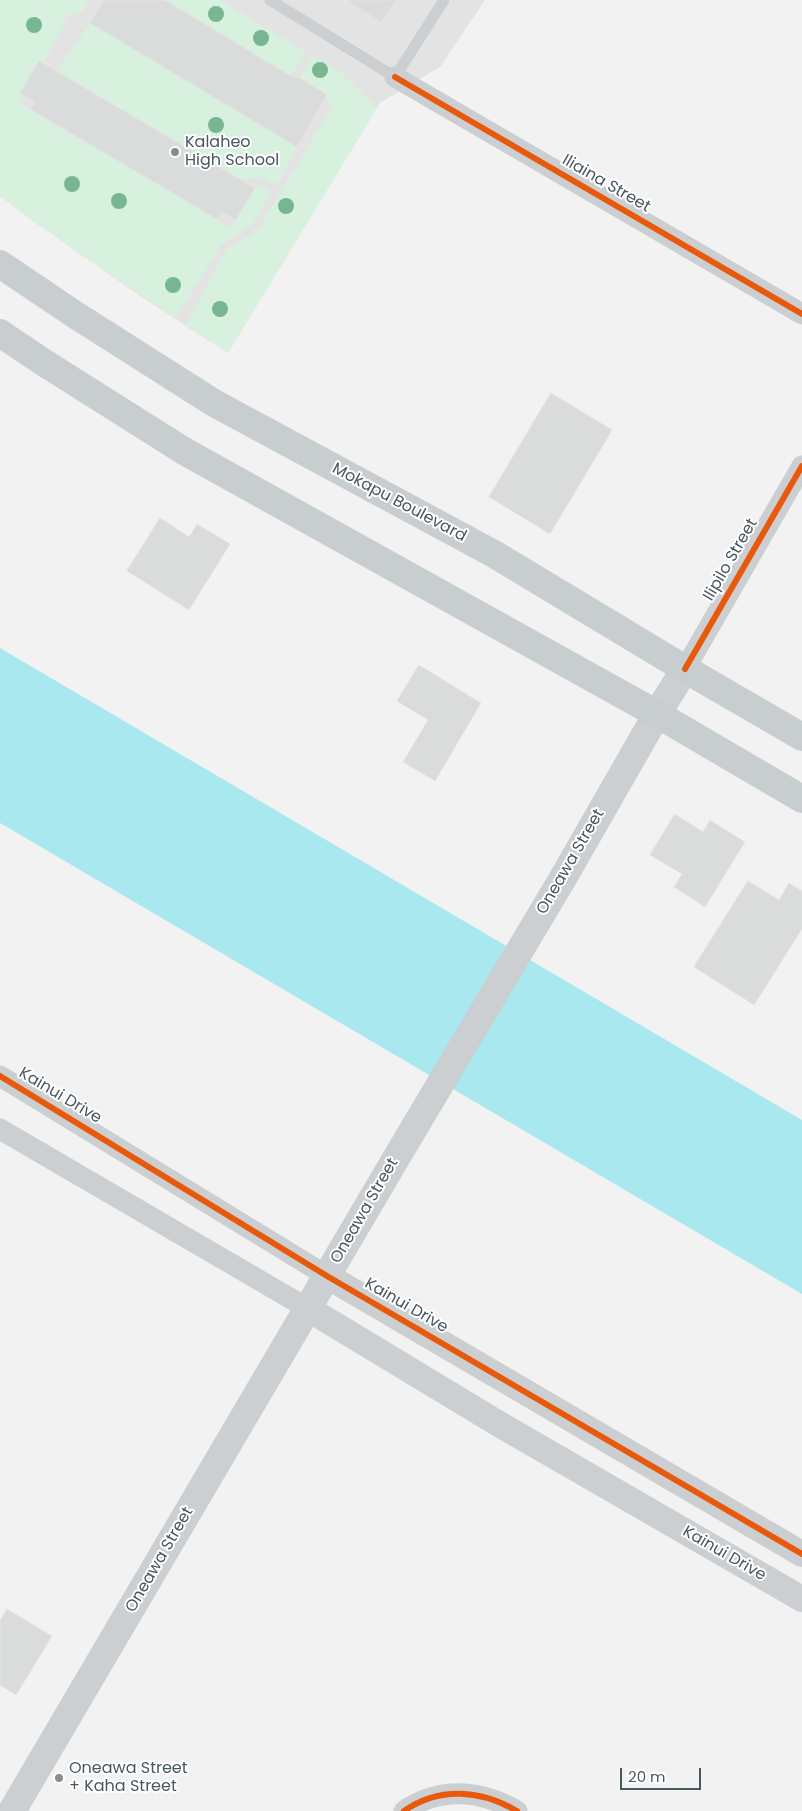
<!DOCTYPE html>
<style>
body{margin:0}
#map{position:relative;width:802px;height:1811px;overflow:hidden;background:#f3f2f2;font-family:Poppins,sans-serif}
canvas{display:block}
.scale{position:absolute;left:620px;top:1768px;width:81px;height:22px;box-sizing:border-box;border:2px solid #485760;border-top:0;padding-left:6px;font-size:15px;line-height:18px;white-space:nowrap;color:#485760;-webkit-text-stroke:4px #fff;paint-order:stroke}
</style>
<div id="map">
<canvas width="802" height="1811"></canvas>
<div class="scale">20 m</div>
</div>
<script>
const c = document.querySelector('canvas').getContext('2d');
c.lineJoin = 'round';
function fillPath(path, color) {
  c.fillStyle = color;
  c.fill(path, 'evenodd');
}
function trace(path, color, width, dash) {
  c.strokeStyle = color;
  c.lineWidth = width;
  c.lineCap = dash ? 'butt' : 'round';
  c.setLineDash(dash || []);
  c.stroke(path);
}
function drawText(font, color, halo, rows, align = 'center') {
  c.font = font + ' Poppins,sans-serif';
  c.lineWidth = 4;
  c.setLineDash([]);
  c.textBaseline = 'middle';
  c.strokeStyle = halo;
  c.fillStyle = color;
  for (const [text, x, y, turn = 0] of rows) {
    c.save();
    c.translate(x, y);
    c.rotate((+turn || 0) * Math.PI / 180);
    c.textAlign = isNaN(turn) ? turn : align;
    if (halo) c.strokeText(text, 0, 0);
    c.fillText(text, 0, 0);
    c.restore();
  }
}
fillPath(new Path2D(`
 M0 0H485L440 67 380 103 228 353 140 296 33 221 0 196Z`), '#e4e3e4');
fillPath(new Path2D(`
 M0 0H44L47 2 48 0H89L82 12 69 14 43 64 21 93 24 95 19 103 231 228 255 188 251 186 258 185 271 192 252 225 222 244 175 319 33 221 0 196Z
 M165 0H220L306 52 291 76Z
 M90 23 297 147 279 182 272 184 260 177 241 180 56 71Z
 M313 56 340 72 377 108 228 353 185 326 227 249 258 230 333 105 325 99 327 95 300 78Z`), '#d7f1de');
fillPath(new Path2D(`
 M0 648 802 1120V1294L0 823Z`), '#aae8f0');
const building = new Path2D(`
 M104 0H165L291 76 300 78 327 95 297 147 90 23Z
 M347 0H396L381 22Z
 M39 61 255 188 236 220 222 212 217 219 30 109 35 102 20 93Z
 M551 393 612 430 550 534 489 497Z
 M160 518 189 537 197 524 230 544 189 610 127 571Z
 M419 665 481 703 435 781 403 762 428 720 397 701Z
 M675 814 703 832 710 820 745 842 705 907 674 887 682 874 650 855Z
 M748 881 779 900 789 883 802 891V929L754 1005 694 967Z
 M7 1609 52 1636 16 1695 0 1685V1621Z`);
fillPath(building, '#dadbdb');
trace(building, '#e4e4e5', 1);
trace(new Path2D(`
 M270 0 395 77 444 0`), '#cccfd1', 11);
trace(new Path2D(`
 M395 77 802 314
 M685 669 802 466
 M0 1076 327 1276
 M0 1129 307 1308
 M404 1811C440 1786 481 1790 517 1811`), '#cccfd1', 21);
trace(new Path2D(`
 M327 1276 802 1554
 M307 1308 499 1424 802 1599`), '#cccfd1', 26);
trace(new Path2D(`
 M12 1811 395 1160 563 878 657 714 685 669`), '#cbcfd2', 28);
trace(new Path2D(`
 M0 264 74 314 214 403 494 554 685 669 802 737
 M0 333 43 362 184 451 657 714 802 799`), '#c8cdcf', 28);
trace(new Path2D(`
 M395 77 802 314
 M685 669 802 466
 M0 1076 327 1276 802 1554
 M404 1811C440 1786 481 1790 517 1811`), '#e8590c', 6);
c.fillStyle = '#78b692';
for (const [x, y] of [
 [216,14],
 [34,25],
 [261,38],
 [320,70],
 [216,125],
 [72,184],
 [119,201],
 [286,206],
 [173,285],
 [220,309]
]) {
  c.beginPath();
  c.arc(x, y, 8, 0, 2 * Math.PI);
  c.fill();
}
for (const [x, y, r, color] of [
 [175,152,5,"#848d93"],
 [59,1778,5,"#848d93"]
]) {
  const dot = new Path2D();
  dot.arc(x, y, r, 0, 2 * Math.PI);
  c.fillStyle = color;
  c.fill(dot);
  trace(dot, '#fff', 2);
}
drawText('16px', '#485760', '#fff', [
 ["Kalaheo",185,143],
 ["High School",185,161],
 ["Oneawa Street",69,1769],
 ["+ Kaha Street",69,1787]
], 'left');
drawText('16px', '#485760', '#fff', [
 ["Iliaina Street",606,184,30],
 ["Mokapu Boulevard",399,503,28],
 ["Ilipilo Street",731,560,-60],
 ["Oneawa Street",571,862,-60],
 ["Kainui Drive",60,1096,31],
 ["Oneawa Street",365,1211,-60],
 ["Kainui Drive",406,1306,30],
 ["Kainui Drive",724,1554,30],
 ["Oneawa Street",160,1560,-60]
]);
</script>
